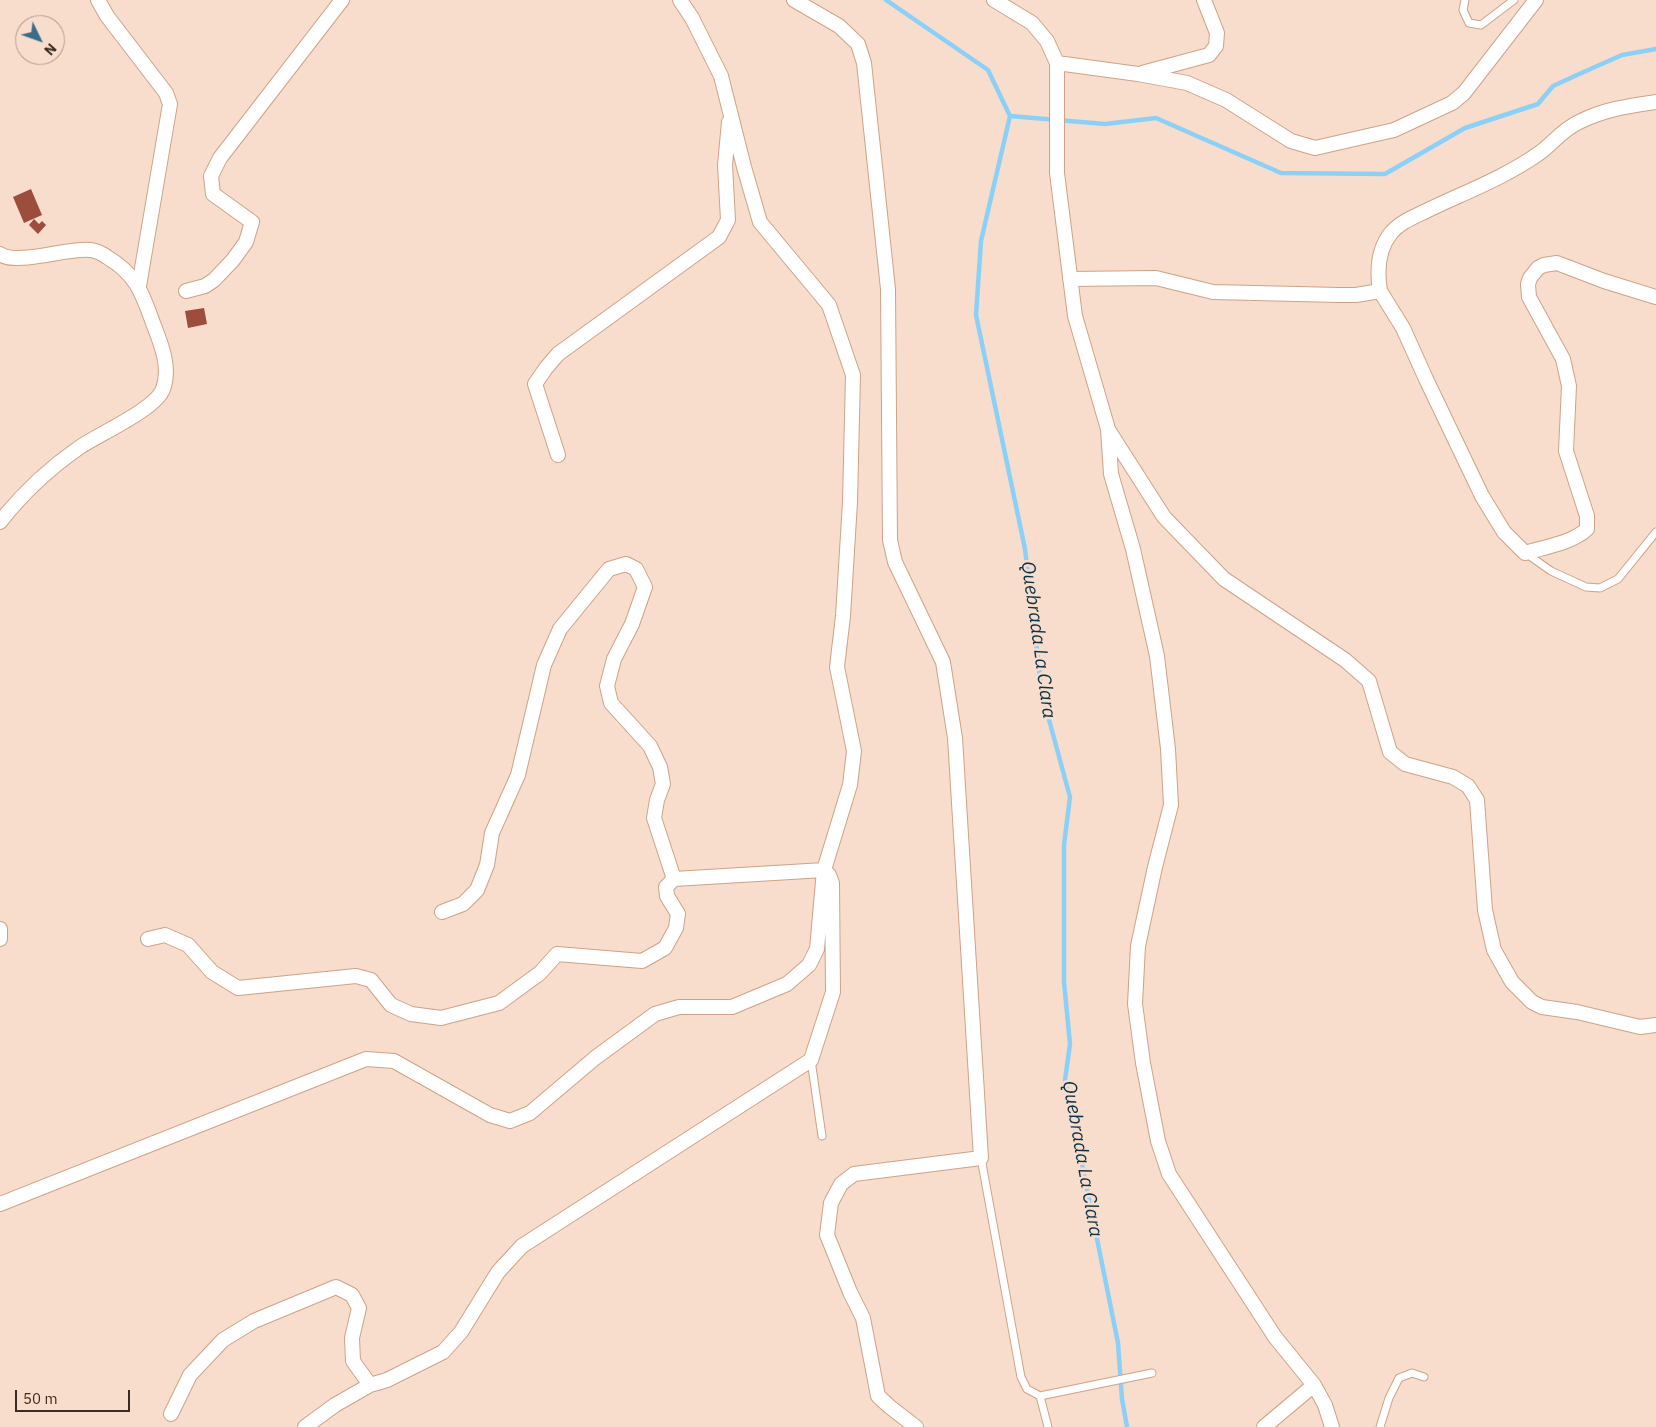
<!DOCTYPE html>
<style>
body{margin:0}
#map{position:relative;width:1656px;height:1427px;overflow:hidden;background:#f9ddcc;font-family:"IBM Plex Sans",sans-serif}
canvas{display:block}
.north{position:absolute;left:15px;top:15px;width:50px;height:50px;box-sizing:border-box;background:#f9ddcc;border:1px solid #ad9687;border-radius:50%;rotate:132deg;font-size:14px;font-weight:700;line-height:20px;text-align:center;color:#3c2b20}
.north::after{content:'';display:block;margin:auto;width:18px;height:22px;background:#396e8a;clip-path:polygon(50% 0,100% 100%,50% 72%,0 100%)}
.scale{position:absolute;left:15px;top:1390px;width:115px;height:22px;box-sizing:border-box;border:2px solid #3c2b20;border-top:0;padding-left:6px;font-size:15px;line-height:18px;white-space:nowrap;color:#3c2b20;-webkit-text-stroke:4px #f9ddcc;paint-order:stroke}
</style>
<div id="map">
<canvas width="1656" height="1427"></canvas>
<div class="north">N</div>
<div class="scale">50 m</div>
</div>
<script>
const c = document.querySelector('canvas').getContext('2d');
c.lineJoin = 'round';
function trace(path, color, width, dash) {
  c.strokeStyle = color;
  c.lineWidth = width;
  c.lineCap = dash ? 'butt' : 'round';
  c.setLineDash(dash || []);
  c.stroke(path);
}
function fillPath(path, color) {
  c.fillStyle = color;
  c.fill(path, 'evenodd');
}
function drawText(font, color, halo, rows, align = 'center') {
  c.font = font + ' "IBM Plex Sans",sans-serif';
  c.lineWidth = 5;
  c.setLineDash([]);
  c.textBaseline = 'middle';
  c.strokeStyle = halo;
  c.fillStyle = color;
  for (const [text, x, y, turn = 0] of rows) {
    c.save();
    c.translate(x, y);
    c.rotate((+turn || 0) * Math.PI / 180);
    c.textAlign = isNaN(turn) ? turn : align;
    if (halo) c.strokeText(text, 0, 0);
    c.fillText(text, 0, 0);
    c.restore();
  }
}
trace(new Path2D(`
 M886 0 988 70 1010 116 981 241 976 315 1025 549 1042 694 1070 797 1064 845V982L1070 1044 1065 1080 1118 1343 1122 1399 1127 1427
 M1010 116 1105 124 1156 118 1281 173 1385 174 1465 128 1538 104 1553 86 1577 75 1622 55 1656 49`), '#8bd0f7', 4.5);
fillPath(new Path2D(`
 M31 189 42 215 24 223 13 197Z
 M34 219 39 224 42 221 46 225 38 234 29 225Z
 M204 308 207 324 188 328 185 311Z`), '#9c4d3c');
const service = new Path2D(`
 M1465 0 1463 10 1469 23 1481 25 1514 0
 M1527 554 1551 571 1586 587 1600 588 1618 579 1656 532
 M811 1060 822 1136
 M981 1158 1021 1377 1027 1389 1040 1396 1152 1373
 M1040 1396 1048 1427
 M1380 1427 1389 1398 1399 1378 1412 1373 1424 1377`);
const minor = new Path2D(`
 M98 0 107 16 166 93 170 104 139 286
 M794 0 839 26 858 44 864 63 888 289 890 540 895 562 943 662 955 738 981 1158 854 1174 841 1184 831 1203 827 1235 850 1292 863 1318 878 1396 890 1407 916 1427
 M994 0 1032 23 1047 41 1057 63V173L1075 316 1108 429 1111 474 1133 549 1157 656 1168 749 1171 805 1155 867 1138 946 1135 1004 1143 1063 1158 1141 1169 1174 1275 1337 1314 1385 1264 1427
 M1057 63 1138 74 1187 83 1226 100 1291 141 1315 148 1394 130 1452 103 1464 93 1536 0
 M1142 73 1209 55 1216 46 1217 33 1204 0
 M0 254C15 266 70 247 90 250 95 250 103 254 107 257 137 275 142 293 153 323 161 344 171 367 163 389 156 409 99 434 80 447 51 467 22 494 0 522
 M1070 279 1156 278 1213 292 1339 295H1356L1380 291C1377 272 1378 249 1391 233 1400 222 1414 217 1426 211 1463 193 1504 178 1538 154 1553 144 1560 131 1579 122 1605 109 1628 106 1656 102
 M186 291 205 286 214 280 233 260 246 242 252 222 213 194 211 176 220 158 342 0
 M1380 291 1403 328 1426 379 1482 496 1504 532 1525 553C1545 547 1572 543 1587 529V516L1566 451 1569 386 1563 359 1529 297 1528 284 1530 278 1538 268 1544 265 1557 263 1604 281 1656 297
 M1109 431 1164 517 1224 579 1345 660 1369 681 1390 752 1405 764 1453 777 1468 786 1477 800 1485 910 1494 950 1512 982 1532 1002 1542 1007 1577 1012 1640 1027 1656 1025
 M558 455 535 384 546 368 558 354 719 237 728 220 725 165 729 122
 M442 912 463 904 477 890 487 865 492 833 518 775 544 665 560 629 609 569 626 564 636 569 645 587 632 624 614 659 607 686 611 703 650 746 660 767 663 784 657 800 654 818 674 879
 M0 929V939
 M148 939 165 935 188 945 212 972 238 988 356 976 371 980 391 1005 411 1014 441 1018 499 1003 540 973 557 954 642 961 665 948 676 928 678 914 667 896 666 887 674 879 824 870 829 875 832 883 833 992 811 1060 522 1246 498 1272 461 1332 443 1352 387 1380 370 1385 335 1405 305 1427
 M0 1204 366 1059 394 1061 490 1115 510 1121 530 1113 595 1058 655 1014 679 1007H732L787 984 809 965 817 949 824 870 850 785 854 751 837 667 843 616 850 502 853 375 829 305 760 222 744 167 721 76 692 18 680 0
 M1314 1385 1325 1405 1332 1427
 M171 1414 190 1375 223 1340 254 1321 336 1287 352 1295 359 1308 352 1338 353 1361 370 1385`);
trace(service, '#cea287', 9);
trace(minor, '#cea287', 16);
trace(service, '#fff', 7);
trace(minor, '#fff', 14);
drawText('italic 19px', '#083246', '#f9ddcc', [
 ["Quebrada La Clara",1038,640,82],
 ["Quebrada La Clara",1082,1159,80]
]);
</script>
